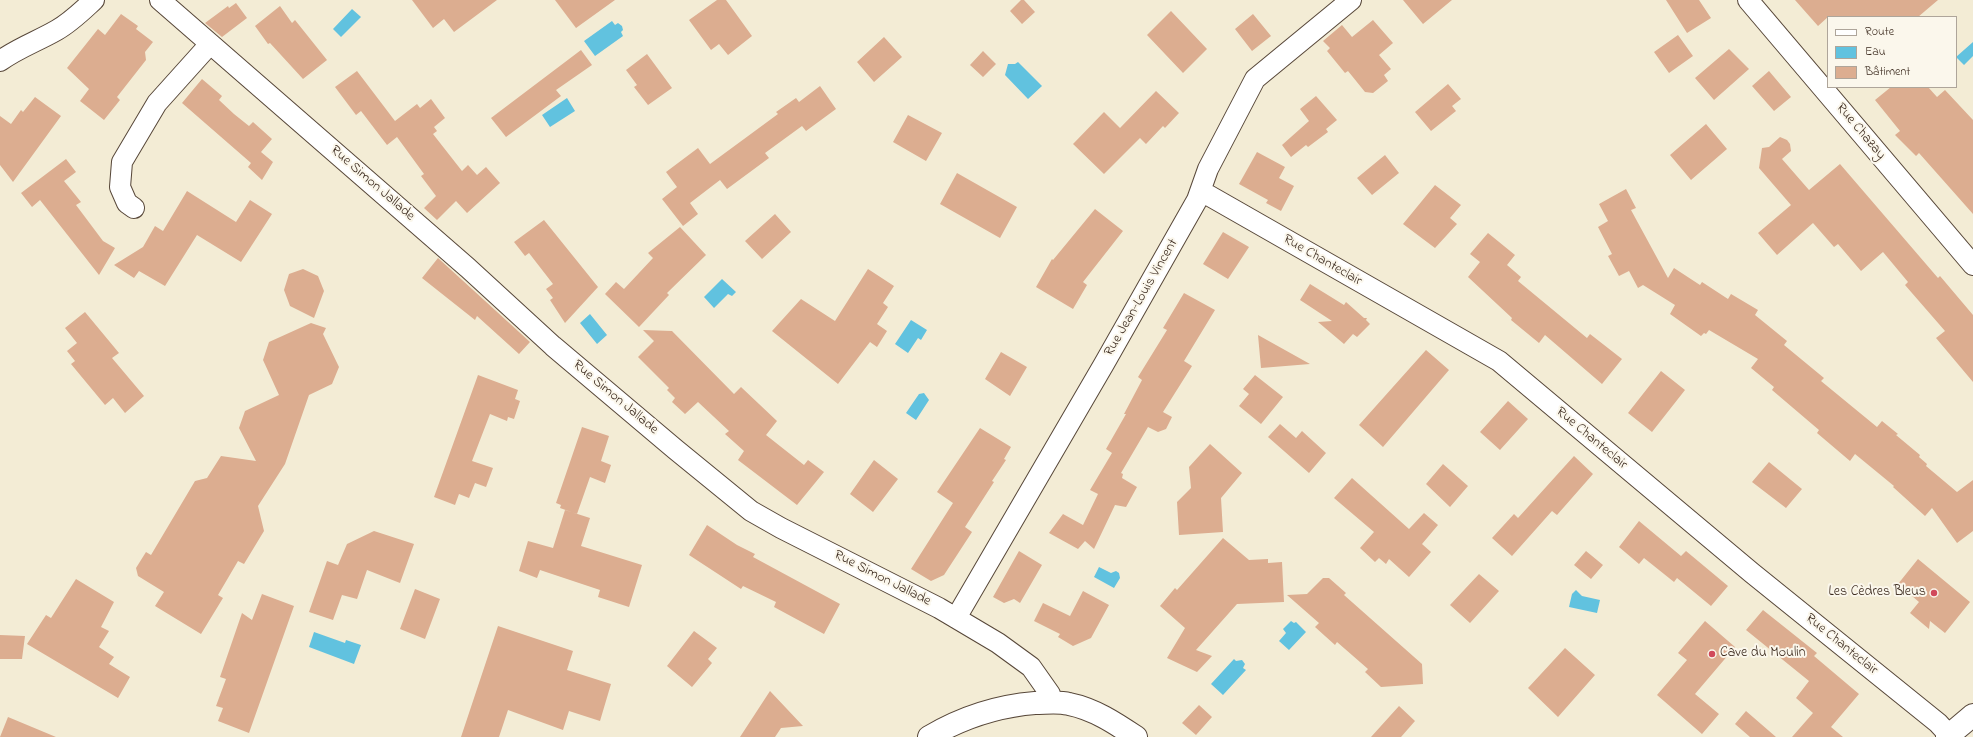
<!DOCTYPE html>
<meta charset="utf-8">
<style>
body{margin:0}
#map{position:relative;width:1973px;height:737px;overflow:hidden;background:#f3ecd5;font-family:"Indie Flower",sans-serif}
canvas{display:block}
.legend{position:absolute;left:1827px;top:16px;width:130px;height:72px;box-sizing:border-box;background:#fbf7ec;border:1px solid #aea59a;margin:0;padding:5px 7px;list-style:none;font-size:12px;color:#3b2a1e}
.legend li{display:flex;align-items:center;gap:8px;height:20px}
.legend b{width:20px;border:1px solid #aea59a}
</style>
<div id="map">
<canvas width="1973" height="737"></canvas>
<ul class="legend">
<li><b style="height:5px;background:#fff"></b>Route</li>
<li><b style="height:11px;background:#61c2df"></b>Eau</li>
<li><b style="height:11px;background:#dcad90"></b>Bâtiment</li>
</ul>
</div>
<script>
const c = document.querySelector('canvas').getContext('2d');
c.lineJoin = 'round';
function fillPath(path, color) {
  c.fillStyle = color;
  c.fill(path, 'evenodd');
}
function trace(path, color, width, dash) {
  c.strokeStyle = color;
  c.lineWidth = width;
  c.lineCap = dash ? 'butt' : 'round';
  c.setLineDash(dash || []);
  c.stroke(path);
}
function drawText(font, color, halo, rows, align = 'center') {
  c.font = font + ' "Indie Flower",sans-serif';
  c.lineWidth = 4;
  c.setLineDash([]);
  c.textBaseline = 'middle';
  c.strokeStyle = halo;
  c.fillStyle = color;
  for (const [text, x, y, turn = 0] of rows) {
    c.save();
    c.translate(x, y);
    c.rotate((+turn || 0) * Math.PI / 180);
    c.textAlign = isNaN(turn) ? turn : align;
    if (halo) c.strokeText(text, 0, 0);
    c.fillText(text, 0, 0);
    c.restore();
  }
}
fillPath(new Path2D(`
 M352 9 361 17 341 37 333 29Z
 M612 21 615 25 618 23 622 26 623 30 621 32 623 36 595 56 584 41Z
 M1973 42V56L1964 65 1956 57Z
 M1018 62 1042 86 1028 99 1005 75 1008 64H1015Z
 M567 98 575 111 550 127 542 115Z
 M722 279 736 292 732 296 728 294 714 308 704 297Z
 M590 314 607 335 597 344 580 323Z
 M911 320 927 330 921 340 918 338 908 353 895 344Z
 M924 393 929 400 916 420 906 413 919 394Z
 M1099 567 1111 573 1116 571 1119 573 1120 578 1114 588 1094 577Z
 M1576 590 1582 596 1600 600 1597 613 1569 607 1572 594Z
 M1291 621 1294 623 1296 622 1306 632 1289 650 1279 641 1286 633 1283 629Z
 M314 632 345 643 346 640 361 645 354 664 309 647Z
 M1234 659 1236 661 1242 660 1245 664 1243 668 1246 670 1223 695 1211 684Z`), '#61c2df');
fillPath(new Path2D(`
 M412 0H497L454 32 444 19 433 28Z
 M555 0H615L576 28Z
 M717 0H726L752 36 728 55 719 44 711 50 689 20Z
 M1021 0H1024L1035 12 1022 24 1010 11Z
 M1403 0H1452L1423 24Z
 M1666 0H1699L1711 18 1687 33Z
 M1795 0H1938L1918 17H1828L1818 26Z
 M236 3 247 18 222 37 205 23 228 6 229 8Z
 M280 6 292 23 295 20 327 60 303 79 270 43 268 44 255 26Z
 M1171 11 1207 49 1183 73 1147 35Z
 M121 14 138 26 136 29 153 42 145 52 146 60 117 97 120 100 104 120 80 101 89 89 67 68 98 29 105 35Z
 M1253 14 1271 36 1252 51 1235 29Z
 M1373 20 1393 43 1379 55 1391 69 1384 75 1388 81 1373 93 1365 92 1348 71 1345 73 1327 51 1330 48 1323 41 1342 25 1352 37Z
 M1678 35 1693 56 1669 73 1654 52Z
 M884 37 902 57 874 82 857 62Z
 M1729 49 1749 69 1714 100 1695 78Z
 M581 50 592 65 556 90 561 96 506 137 491 118Z
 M983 51 996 64 983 77 970 65Z
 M647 54 672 88 648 105 634 87 637 85 626 70Z
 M357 71 395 121 417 104 420 108 431 99 445 118 434 127 437 131 433 134 462 171 468 165 477 175 486 167 500 183 467 213 456 201 437 220 424 208 436 196 421 176 424 174 397 137 387 145 361 111 356 115 335 87Z
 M1769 71 1791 97 1774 111 1752 86Z
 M202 79 222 96 219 100 234 114 249 126 253 122 272 139 261 152 273 162 262 180 248 167 251 163 182 103Z
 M1448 84 1461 99 1452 106 1456 111 1431 131 1415 112Z
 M820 86 836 109 806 131 802 126 765 153 769 158 727 189 720 180 690 203 698 214 683 226 662 199 677 187 666 172 698 148 710 164 778 114 776 112 796 98 799 102Z
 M1891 87H1928L1937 97 1945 90 1973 120V214L1919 153 1916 156 1895 135 1900 131 1875 100Z
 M1156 91 1179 113 1165 128 1163 126 1146 144 1140 138 1104 174 1073 144 1104 112 1120 128Z
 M1316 96 1337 120 1326 129 1328 132 1308 147 1306 145 1291 157 1282 145 1309 121 1300 109Z
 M35 97 61 116 13 182 0 165V116L11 124 21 110 23 112Z
 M908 115 942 133 926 161 893 142Z
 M1706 124 1727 149 1691 180 1670 155Z
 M1780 137 1787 140 1790 144 1791 151 1782 159 1809 190 1840 164 1938 278 1940 276 1973 315V382L1936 338 1945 331 1905 285 1908 282 1883 252 1861 271 1838 244 1834 247 1813 223 1777 255 1758 233 1791 205 1759 168 1762 148 1769 147Z
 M1257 152 1285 167 1279 178 1294 186 1281 211 1266 203 1268 200 1239 184Z
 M1385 155 1399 173 1372 195 1357 178Z
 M66 159 76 172 64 181 81 202 76 205 103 241 115 248 99 275 40 200 32 207 21 193Z
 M957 173 1017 207 1000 238 940 204Z
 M1435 185 1461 205 1450 218 1457 224 1435 248 1403 224Z
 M1626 189 1636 208 1631 210 1668 278 1674 268 1700 285 1702 282 1728 299 1731 294 1758 310 1755 315 1787 341 1784 345 1824 378 1821 381 1877 427 1882 421 1898 434 1896 435 1920 455 1919 457 1927 464 1926 466 1957 492 1973 480V531L1957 543 1932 508 1925 516 1893 487 1894 486 1855 454 1850 461 1817 433 1819 430 1772 390 1774 387 1751 368 1758 359 1709 330 1706 334 1704 333 1701 336 1670 314 1675 305 1643 285 1638 288 1629 271 1619 276 1608 256 1612 254 1598 227 1608 221 1599 204Z
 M187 191 236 222 250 200 272 214 241 262 197 235 165 286 139 271 134 278 114 265 143 247 155 226 163 231Z
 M1095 209 1123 231 1083 282 1087 285 1073 309 1036 287 1052 259 1053 260Z
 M775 214 791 232 762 259 745 241Z
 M544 220 598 287 565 323 550 300 553 298 546 289 553 284 529 253 525 256 514 242Z
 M680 227 706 255 667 293 669 295 639 327 605 294 616 282 624 289 653 258 648 253Z
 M1223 232 1249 247 1228 279 1203 264Z
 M1488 233 1515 255 1507 265 1521 277 1518 281 1587 338 1590 334 1622 359 1602 384 1545 335 1539 343 1511 320 1512 318 1468 277 1480 262 1470 254Z
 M438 258 530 342 519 354 477 316 475 320 422 278Z
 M303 269 318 276 324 291 314 318 290 306 284 290 289 274Z
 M868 269 894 286 883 303 888 307 877 324 887 331 877 347 870 342 838 384 772 331 801 299 835 321Z
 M1310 284 1344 305 1346 302 1364 318H1367L1366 320 1370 324 1357 337 1353 334 1344 344 1318 322 1332 321 1300 300Z
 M1184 293 1215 310 1184 361 1192 366 1163 412 1172 417 1166 429 1158 432 1148 427 1121 473 1123 474 1122 478 1137 487 1126 507 1115 505 1094 549 1085 541 1078 549 1049 533 1063 514 1083 525 1098 494 1090 490 1112 453 1106 449 1126 414H1124L1142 380 1138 377 1167 330 1163 328Z
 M85 312 119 353 112 358 144 396 125 413 113 398 105 405 71 364 75 361 67 351 77 343 65 328Z
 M311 323 326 328 323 334 339 367 332 384 309 395 285 464 258 506 264 531 244 564 238 561 218 595 223 598 201 634 155 606 164 592 138 576 136 568 146 552 151 555 195 481 207 478 221 456 256 461 239 428 245 411 279 395 263 360 269 342Z
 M643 330 672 331 734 394 741 387 777 421 766 435 804 465 808 460 824 472 797 505 738 460 744 451 725 434 729 431 698 402 685 414 672 402 675 398 667 390 669 388 638 357 654 341Z
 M1258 335 1310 364 1261 368Z
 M1426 350 1449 370 1383 447 1359 425Z
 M1001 352 1027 367 1010 396 985 379Z
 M1661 371 1685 390 1652 432 1628 413Z
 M478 375 518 390 515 399 520 401 514 419 508 417 507 421 490 414 472 461 493 468 486 487 475 483 469 498 459 494 455 505 434 497Z
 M1255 375 1283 397 1261 424 1239 406 1249 394 1243 389Z
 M1508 401 1528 419 1500 450 1480 432Z
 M1280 424 1296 438 1302 431 1326 453 1309 473 1268 437Z
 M582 427 609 436 601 461 611 465 605 483 590 477 577 514 560 508 561 505 556 503Z
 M980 428 1011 447 1004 459 1006 460 992 481 994 482 965 527 972 532 944 575 931 581 911 569 953 503 937 492Z
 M1210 444 1242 473 1221 498 1223 532 1179 535 1177 502 1191 488 1189 467Z
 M1574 456 1593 474 1557 515 1552 511 1512 556 1492 538 1514 514 1518 518Z
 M874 460 898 479 873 512 850 494Z
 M1769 462 1802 489 1786 508 1752 482Z
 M1443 464 1468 486 1450 507 1426 484Z
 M1352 478 1409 529 1424 513 1438 525 1422 544 1431 552 1409 577 1389 559 1386 564 1379 558 1375 562 1360 548 1374 532 1334 498Z
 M565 510 590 518 581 546 642 565 629 607 598 597 600 590 540 570 537 578 519 571 528 541 553 548Z
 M1639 521 1681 556 1686 551 1728 586 1711 606 1677 578 1674 582 1644 558 1639 564 1619 547Z
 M707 525 737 545 755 554 753 557 840 604 824 634 774 607 776 602 743 586 741 589 689 555Z
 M374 531 414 544 400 583 367 570 357 599 342 595 333 620 309 612 327 561 338 565 347 544Z
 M1223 538 1249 560 1268 559V563L1282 562 1284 602 1237 604 1196 650 1212 656 1197 672 1167 658 1185 628 1160 606 1175 588 1177 590Z
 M1019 551 1042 565 1020 603 1014 599 1004 603 993 597Z
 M1586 551 1603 565 1591 579 1574 565Z
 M1918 559 1970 602 1945 633 1930 621 1929 629 1910 613 1919 602 1898 584Z
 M1479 574 1499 591 1470 623 1450 605Z
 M1323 578H1329L1346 593 1344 595 1422 664 1423 684 1381 687 1365 672 1368 669 1337 642 1335 645 1315 627 1319 623 1287 595 1307 594Z
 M76 579 114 602 101 627 109 631 99 647 114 657 109 664 130 677 118 698 27 644 46 615 51 618Z
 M415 589 440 599 425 639 400 629Z
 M1083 591 1109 605 1091 638 1073 646 1058 637 1060 634 1034 621 1043 603 1070 616Z
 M262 594 294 606 249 733 218 721 223 708 216 706 226 679 220 677 242 613 252 620Z
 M1763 610 1817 653 1814 656 1859 694 1831 727 1843 737H1792L1813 713 1796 698 1809 681 1746 630Z
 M1705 621 1735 647 1695 694 1719 714 1702 734 1657 695 1687 660 1678 653Z
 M498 626 573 651 567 670 611 684 600 721 569 711 563 730 508 710 499 737H461Z
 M694 631 717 648 708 659 712 663 692 687 667 666Z
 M0 635 25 636 22 659H0Z
 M1565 648 1595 675 1558 717 1528 688Z
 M770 691 803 726 781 728 775 737H740Z
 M1199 705 1212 717 1196 735 1182 723Z
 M1399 706 1415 721 1401 737H1371Z
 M1746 711 1776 737H1750L1735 724Z
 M8 717 56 737H0Z`), '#dcad90');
const street = new Path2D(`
 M160 0 468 268 553 346 675 449 751 511 781 528 939 608 998 643 1031 667 1050 694 1051 702
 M1748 0 1973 265
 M0 61C18 48 38 41 57 30 71 22 82 11 94 0
 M1201 191 1499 361 1752 573 1938 723 1949 735
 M134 208 127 203 120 187 122 162 157 103 210 44
 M956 618 1104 364 1197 200 1208 169 1255 79 1351 0`);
const primary = new Path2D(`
 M929 737C963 717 997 706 1035 703 1046 703 1058 701 1069 704 1094 709 1115 723 1136 737
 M1947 737 1973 715`);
trace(street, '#574739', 22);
trace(primary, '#574739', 24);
trace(street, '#fff', 20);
trace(primary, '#fff', 22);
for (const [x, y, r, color] of [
 [1934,593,4,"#d1495b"],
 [1712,654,4,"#d1495b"]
]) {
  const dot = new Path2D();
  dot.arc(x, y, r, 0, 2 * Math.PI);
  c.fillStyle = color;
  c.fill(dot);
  trace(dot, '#fbf7ec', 1.5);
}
drawText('14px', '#3b2a1e', '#fbf7ec', [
 ["Rue Chazay",1860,132,50],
 ["Rue Simon Jallade",372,184,41],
 ["Rue Chanteclair",1322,261,30],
 ["Rue Jean-Louis Vincent",1142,298,-60],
 ["Rue Simon Jallade",615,398,40],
 ["Rue Chanteclair",1591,439,40],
 ["Rue Simon Jallade",882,579,27],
 ["Rue Chanteclair",1841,645,39]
]);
drawText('14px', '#3b2a1e', '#fbf7ec', [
 ["Les Cèdres Bleus",1926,593],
 ["Cave du Moulin",1720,654,"left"]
], 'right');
</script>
